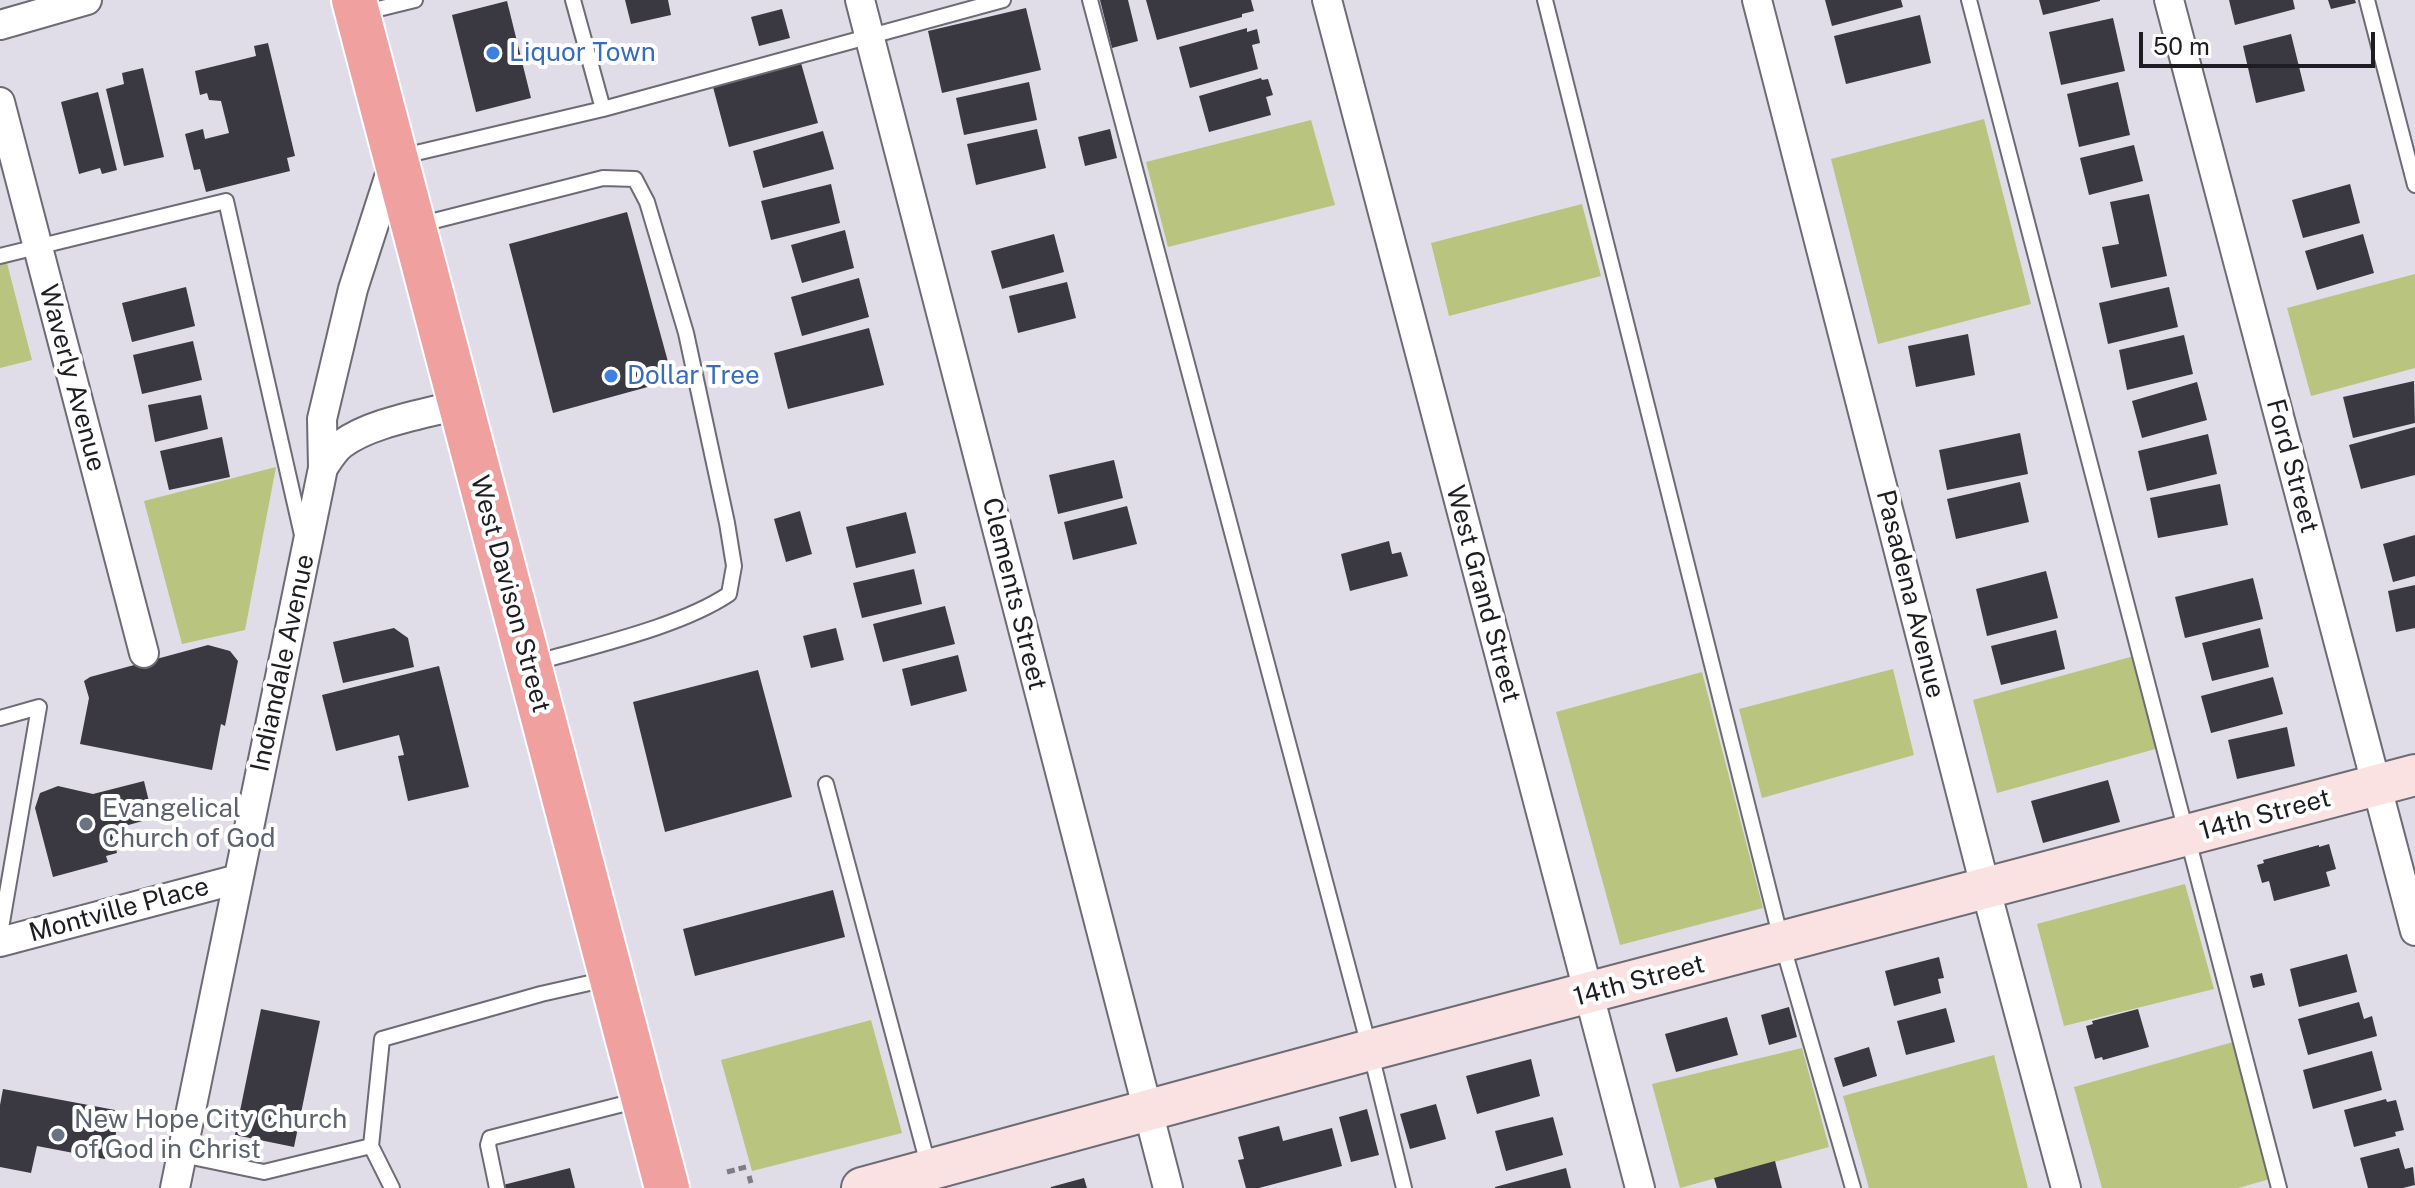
<!DOCTYPE html>
<style>
body{margin:0}
#map{position:relative;width:2415px;height:1188px;overflow:hidden;background:#e0dde8;font-family:"Public Sans",sans-serif}
canvas{display:block}
.scale{position:absolute;left:2139px;top:32px;width:236px;height:36px;box-sizing:border-box;border:4px solid #1e1d21;border-top:0;padding-left:10px;font-size:24px;line-height:28px;white-space:nowrap;color:#1e1d21;-webkit-text-stroke:6px #fff;paint-order:stroke}
</style>
<div id="map">
<canvas width="2415" height="1188"></canvas>
<div class="scale">50 m</div>
</div>
<script>
const c = document.querySelector('canvas').getContext('2d');
c.lineJoin = 'round';
function fillPath(path, color) {
  c.fillStyle = color;
  c.fill(path, 'evenodd');
}
function trace(path, color, width, dash) {
  c.strokeStyle = color;
  c.lineWidth = width;
  c.lineCap = dash ? 'butt' : 'round';
  c.setLineDash(dash || []);
  c.stroke(path);
}
function drawText(font, color, halo, rows, align = 'center') {
  c.font = font + ' "Public Sans",sans-serif';
  c.lineWidth = 8;
  c.setLineDash([]);
  c.textBaseline = 'middle';
  c.strokeStyle = halo;
  c.fillStyle = color;
  for (const [text, x, y, turn = 0] of rows) {
    c.save();
    c.translate(x, y);
    c.rotate((+turn || 0) * Math.PI / 180);
    c.textAlign = isNaN(turn) ? turn : align;
    if (halo) c.strokeText(text, 0, 0);
    c.fillText(text, 0, 0);
    c.restore();
  }
}
fillPath(new Path2D(`
 M1984 119 2031 304 1878 344 1831 159Z
 M1311 120 1335 205 1168 247 1146 162Z
 M1582 204 1601 276 1449 316 1431 243Z
 M7 263 32 360 0 368V265Z
 M2415 274V368L2311 396 2287 308Z
 M276 467 245 630 182 644 144 501Z
 M2134 656 2159 748 1997 793 1973 700Z
 M1893 669 1914 755 1762 798 1739 709Z
 M1702 672 1763 908 1620 945 1556 712Z
 M2185 884 2214 989 2064 1026 2037 924Z
 M871 1020 902 1133 752 1171 721 1060Z
 M2233 1042 2270 1179 2238 1188H2102L2074 1087Z
 M1802 1048 1829 1147 1680 1188 1652 1084Z
 M1994 1055 2028 1188H1869L1843 1096Z`), '#b9c47f');
fillPath(new Path2D(`
 M625 0H668L671 15 631 24Z
 M1100 0H1128L1138 41 1112 48Z
 M1146 0H1251L1254 11 1242 14V17L1157 40Z
 M1825 0H1901L1903 7 1832 26Z
 M2039 0H2100V1L2043 15Z
 M2229 0H2293L2295 9 2235 25Z
 M2328 0H2355L2356 3 2331 9Z
 M507 1 531 98 476 112 452 15Z
 M1026 8 1041 70 942 93 928 31Z
 M782 9 790 38 759 46 751 17Z
 M1920 15 1931 63 1846 84 1834 36Z
 M2113 18 2125 71 2061 85 2049 32Z
 M1247 28V32L1257 29 1260 43 1252 45 1258 69 1190 88 1179 47Z
 M2291 34 2305 91 2256 103 2243 46Z
 M268 43 295 156 287 158 290 171 206 192 200 169 194 170 185 134 203 129 205 139 229 133 221 101 209 100 207 93 200 95 195 71 256 56 254 46Z
 M801 63 818 123 729 147 713 87Z
 M143 68 164 157 124 166 106 89 124 84 122 73Z
 M1261 78 1262 80 1268 79 1273 95 1266 97 1271 115 1209 132 1199 96Z
 M1029 82 1037 120 964 135 956 98Z
 M2118 82 2130 135 2079 147 2067 94Z
 M98 92 117 170 102 174 100 168 79 174 61 102Z
 M1037 129 1046 168 976 185 967 144Z
 M1110 129 1117 158 1085 166 1078 137Z
 M823 131 834 169 763 188 753 151Z
 M2134 145 2143 181 2089 195 2080 158Z
 M831 184 840 223 771 240 761 201Z
 M2350 184 2360 223 2303 238 2292 200Z
 M2149 194 2167 276 2111 288 2102 247 2119 244 2110 202Z
 M627 212 673 380 553 413 509 244Z
 M845 230 854 268 802 283 791 245Z
 M1054 234 1064 272 1002 289 991 251Z
 M2363 234 2374 273 2317 290 2305 251Z
 M859 278 869 317 802 336 791 297Z
 M1067 282 1076 318 1018 333 1009 296Z
 M186 287 195 326 132 342 122 303Z
 M2169 287 2178 327 2108 344 2099 303Z
 M869 328 884 385 788 409 774 353Z
 M1968 334 1975 375 1916 387 1908 346Z
 M2184 335 2193 374 2127 390 2119 350Z
 M193 341 202 380 142 394 133 355Z
 M2414 381 2415 423 2353 438 2343 397Z
 M2197 382 2207 420 2142 438 2132 401Z
 M201 395 208 429 155 442 148 405Z
 M2415 427V475L2361 489 2349 445Z
 M2020 433 2028 474 1947 490 1939 450Z
 M2208 434 2217 474 2147 491 2138 451Z
 M222 437 230 477 169 490 160 451Z
 M1114 460 1123 498 1058 514 1049 475Z
 M2020 482 2029 522 1956 539 1947 499Z
 M2220 484 2228 525 2158 538 2150 498Z
 M1127 506 1137 544 1073 560 1064 522Z
 M800 511 812 554 786 562 774 519Z
 M906 512 916 553 856 568 846 527Z
 M2415 535V576L2393 582 2383 544Z
 M1389 541 1392 554 1401 552 1408 576 1350 591 1341 554Z
 M914 569 922 604 862 618 853 583Z
 M2046 571 2058 618 1987 636 1976 589Z
 M2253 578 2263 619 2185 638 2175 597Z
 M2415 585V628L2396 632 2388 591Z
 M945 606 955 644 883 662 873 624Z
 M394 628 408 638 414 667 343 683 333 642Z
 M836 628 844 660 811 668 803 636Z
 M2260 628 2269 667 2212 681 2202 643Z
 M2056 630 2065 669 2001 685 1991 646Z
 M208 645 230 651 238 661 225 726 221 724 212 770 80 744 89 698 84 681 90 677Z
 M958 655 967 691 911 706 902 669Z
 M439 666 469 787 408 801 398 756 404 755 399 735 336 751 322 695Z
 M758 670 792 797 665 832 633 702Z
 M2273 677 2283 714 2211 733 2201 696Z
 M2287 727 2295 766 2237 779 2228 740Z
 M2108 780 2120 822 2043 843 2031 801Z
 M144 781 153 818 111 830 117 853 106 856 108 862 53 877 35 808 40 793 58 786 93 794Z
 M2329 844 2336 869 2326 872 2330 886 2274 901 2269 881 2262 883 2257 865 2264 863 2263 860 2319 845V847Z
 M833 890 845 937 695 976 683 929Z
 M2347 954 2357 992 2299 1007 2290 969Z
 M1939 957 1944 978 1938 979 1941 993 1894 1006 1885 971Z
 M2262 973 2265 985 2253 988 2250 976Z
 M2359 1002 2364 1019 2372 1016 2377 1036 2308 1055 2298 1019Z
 M1789 1007 1797 1037 1769 1045 1761 1015Z
 M1946 1008 1955 1042 1906 1055 1897 1021Z
 M261 1009 320 1021 294 1147 235 1135Z
 M2138 1009 2149 1047 2103 1060 2102 1057 2095 1059 2086 1026 2093 1024 2092 1021Z
 M1727 1017 1738 1055 1676 1072 1665 1034Z
 M1869 1047 1877 1076 1843 1087 1834 1058Z
 M2372 1051 2382 1090 2313 1109 2303 1070Z
 M1531 1059 1540 1096 1477 1114 1466 1076Z
 M3 1089 115 1110 112 1126 117 1127 114 1144 108 1142 105 1159 37 1146 31 1173 0 1167V1105Z
 M2386 1099 2387 1102 2396 1100 2404 1130 2395 1132 2396 1136 2354 1147 2344 1110Z
 M1436 1104 1446 1139 1410 1149 1400 1114Z
 M1367 1109 1379 1155 1351 1162 1339 1117Z
 M1553 1117 1563 1155 1506 1171 1495 1131Z
 M1279 1126 1283 1141 1332 1128 1342 1166 1259 1188H1246L1238 1160 1244 1159 1238 1137Z
 M2399 1148 2405 1169 2413 1167 2415 1185 2403 1188H2368L2360 1158Z
 M1775 1161 1782 1188H1717L1714 1178Z
 M570 1168 575 1188H504L503 1185Z
 M1566 1168 1571 1188H1495V1187Z
 M1084 1178 1087 1188H1051V1187Z`), '#3a3840');
const lane = new Path2D(`
 M573 0 603 109
 M1090 0 1370 1050 1404 1188
 M1545 0 1782 943 1853 1188
 M1969 0 2279 1188
 M2367 0 2415 185
 M362 13 415 0
 M399 157 603 109 1003 0
 M418 225 603 178 635 179 647 202 686 333 727 523 734 566 729 594C680 627 592 646 534 663
 M0 256 226 201 302 535
 M0 718 39 707 0 934
 M826 784 929 1168
 M371 1146 392 1188
 M182 1155 264 1172 371 1146 382 1039 541 994 607 979
 M497 1188 488 1145 490 1138 639 1100`);
const street = new Path2D(`
 M860 0 1168 1188
 M1327 0 1640 1188
 M1757 0 1986 890 2066 1188
 M2169 0 2415 931
 M0 25 87 0
 M0 102 144 653
 M323 468C329 459 334 450 342 444 371 422 426 414 461 404
 M0 942 238 879
 M175 1188 323 468 322 419 353 289 394 162`);
const secondary = new Path2D(`
 M862 1188 1370 1050 2415 775`);
const highway = new Path2D(`
 M354 0 667 1188`);
trace(lane, '#6d6b74', 18);
trace(street, '#6d6b74', 32);
trace(secondary, '#6d6b74', 44);
trace(highway, '#fff', 48);
trace(new Path2D(`
 M727 1172 746 1167
 M749 1176 751 1183`), '#7e7c84', 5, [8, 4]);
trace(lane, '#fff', 14);
trace(street, '#fff', 28);
trace(secondary, '#fbe2e2', 40);
trace(highway, '#f1a0a0', 44);
for (const [x, y, r, color] of [
 [493,53,8,"#3f7fe0"],
 [611,376,8,"#3f7fe0"],
 [86,824,8,"#6b7280"],
 [58,1135,8,"#6b7280"]
]) {
  const dot = new Path2D();
  dot.arc(x, y, r, 0, 2 * Math.PI);
  c.fillStyle = color;
  c.fill(dot);
  trace(dot, '#fff', 3);
}
drawText('26px', '#366cbe', '#fff', [
 ["Liquor Town",509,53],
 ["Dollar Tree",627,376]
], 'left');
drawText('26px', '#1e1d21', '#fff', [
 ["Waverly Avenue",72,378,75],
 ["Ford Street",2292,466,75],
 ["West Davison Street",510,594,75],
 ["Clements Street",1014,594,76],
 ["West Grand Street",1483,594,75],
 ["Pasadena Avenue",1910,594,76],
 ["Indiandale Avenue",283,663,-78],
 ["14th Street",2265,815,-15],
 ["Montville Place",119,910,-15],
 ["14th Street",1639,981,-15]
]);
drawText('26px', '#5b616d', '#fff', [
 ["Evangelical",102,809],
 ["Church of God",102,839],
 ["New Hope City Church",74,1120],
 ["of God in Christ",74,1150]
], 'left');
</script>
